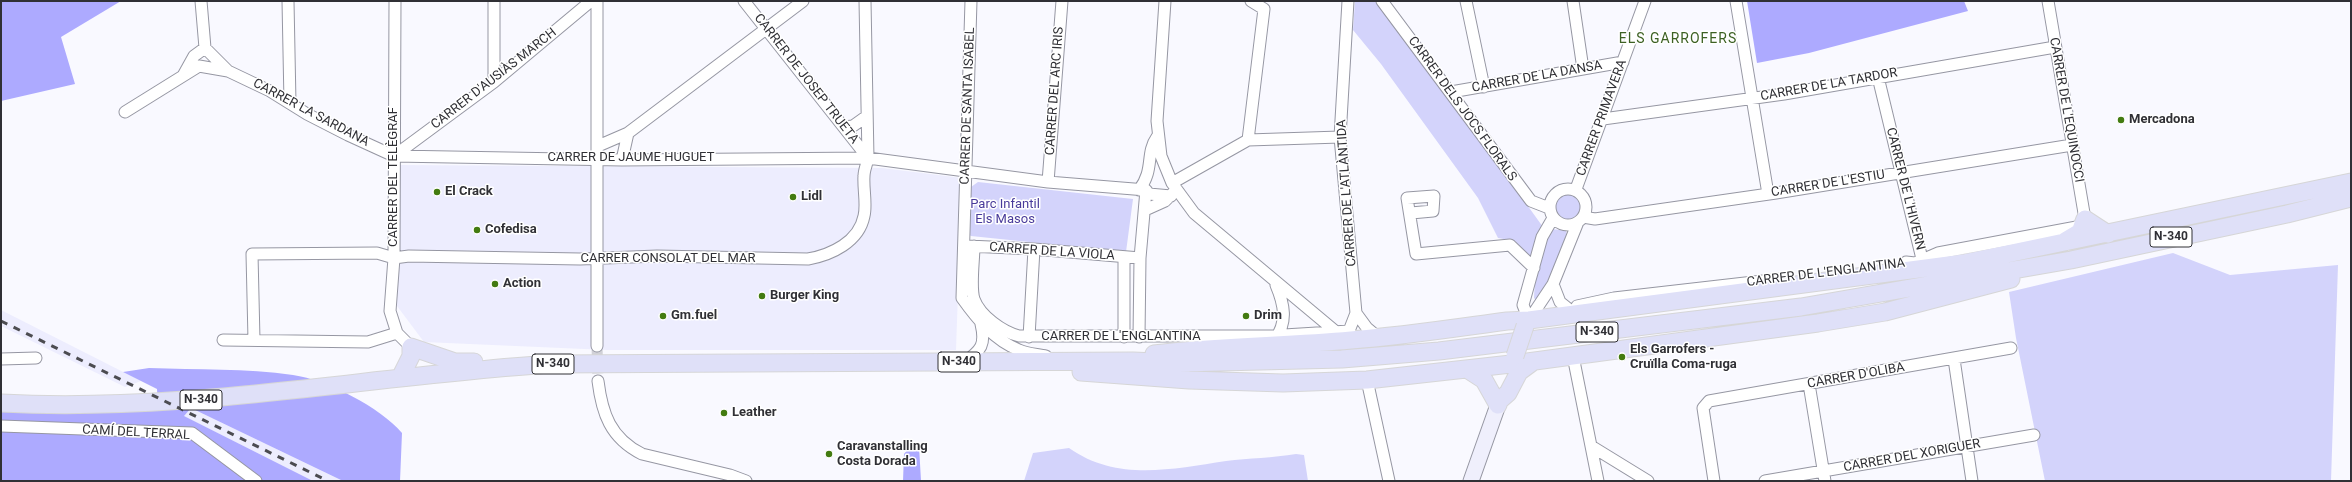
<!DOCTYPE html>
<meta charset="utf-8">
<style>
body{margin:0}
#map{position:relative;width:2352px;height:482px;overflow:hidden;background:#f9f9ff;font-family:Roboto,sans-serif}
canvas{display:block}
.frame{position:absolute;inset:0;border:2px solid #303035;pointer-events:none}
</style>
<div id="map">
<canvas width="2352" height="482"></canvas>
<div class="frame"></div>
</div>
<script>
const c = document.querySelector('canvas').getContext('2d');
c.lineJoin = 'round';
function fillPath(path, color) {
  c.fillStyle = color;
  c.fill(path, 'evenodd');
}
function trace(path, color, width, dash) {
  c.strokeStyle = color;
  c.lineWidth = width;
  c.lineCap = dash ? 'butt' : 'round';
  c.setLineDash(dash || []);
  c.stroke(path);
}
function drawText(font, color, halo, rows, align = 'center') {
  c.font = font + ' Roboto,sans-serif';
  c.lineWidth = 3;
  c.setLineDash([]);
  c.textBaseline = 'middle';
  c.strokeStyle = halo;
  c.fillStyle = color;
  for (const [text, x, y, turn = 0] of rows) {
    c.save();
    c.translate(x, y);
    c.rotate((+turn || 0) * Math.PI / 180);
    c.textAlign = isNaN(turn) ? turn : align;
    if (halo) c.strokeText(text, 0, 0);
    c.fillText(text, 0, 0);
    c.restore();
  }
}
fillPath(new Path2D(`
 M398 165 882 168 962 178 956 350H607L424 342 397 306Z
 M1 310 141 381 125 387 1 326Z
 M191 408 343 481H313L183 416Z`), '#ededfe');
fillPath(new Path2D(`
 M1355 1H1380L1543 227 1532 259 1515 241 1498 238 1478 198 1381 64 1353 30Z
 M978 182 1133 199 1126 252 971 236 968 234 971 187Z
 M1555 207a13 13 0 1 1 26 0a13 13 0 1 1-26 0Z
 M1553 229 1566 231 1569 240 1537 301 1534 298C1535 277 1540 246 1553 229Z
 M2173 253 2230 275 2338 265 2331 481H2045L2016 338 2009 292Z
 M1069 448C1117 482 1172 469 1226 461 1249 458 1273 458 1296 454L1304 455 1308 481H1024L1033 453Z`), '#d3d3fb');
fillPath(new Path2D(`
 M1 1H121L61 37 75 84 1 101Z
 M1747 1H1964L1968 11 1809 53 1757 63Z
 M149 368C197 370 246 368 293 375 327 380 380 407 402 433L400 481H343L191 408 184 416 313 481H1V412L158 409 157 389 123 372Z
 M919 446 921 481H903L904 454 910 447Z`), '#adaaff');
trace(new Path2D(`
 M597 346 598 381`), '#d1d1d7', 11, [11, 5.5]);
const street = new Path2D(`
 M201 1 205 48
 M288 1 290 103
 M395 1 394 258 390 311 397 333 411 347
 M744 1 868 158
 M971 1 962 298C977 319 994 340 1019 350 1027 354 1038 354 1046 356
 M1165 1 1157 121 1161 156 1172 183 1194 213 1335 331
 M1348 1 1340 137 1356 313 1349 331
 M1382 1 1531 201 1549 208
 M1466 1 1484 87
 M1573 1 1583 69
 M1736 1 1768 194
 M2048 1 2085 219
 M184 74 194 56 205 48 228 71
 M1878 77 1922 259
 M494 82V1
 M1451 92 1623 62
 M125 112 199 66 228 71 270 91 307 114 348 135 394 156 622 160 868 158 1048 182 1146 190 1149 194 1171 196
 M1603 119 1784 94 2055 47
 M844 127 853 126 867 116
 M1248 140 1264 9 1251 1
 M598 146 628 133 803 1
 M394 156 494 82 591 1
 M622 160 628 133
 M1048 182 1062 1
 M1172 183 1248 140 1340 137
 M1550 207a18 18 0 1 1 36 0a18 18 0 1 1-36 0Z
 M1576 189 1645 1
 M1139 190C1155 169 1145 154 1157 137
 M1145 210 1165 201 1173 193
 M1411 213 1433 211 1434 196 1407 198 1416 254 1510 245 1534 268
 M1583 217 1595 219 1776 193 2072 145
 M968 246 1034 249 1140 258
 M974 246C974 260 970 287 974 299 980 316 1003 332 1019 336H1268L1349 331
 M1906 262 1915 263 1938 253 2082 226
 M1553 284 1560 302 1575 314
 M1577 306 1614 298 1780 279
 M1356 313 1367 328 1379 338
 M1529 320 1553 284 1578 222
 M1529 320 1523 305 1542 237 1553 218
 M1029 337 1034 249
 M1124 337V257
 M1139 337 1140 258 1146 190
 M1275 339C1288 322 1284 304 1276 285
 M223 340 368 342 397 333
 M254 340 252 254 377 253 394 258 409 256 580 259 657 256 808 259C831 255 859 242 864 216 867 204 863 189 864 176 864 170 867 164 868 158L865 1
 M597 346V1
 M1573 356 1598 481
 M1 359 36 358
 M1954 359 1972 481
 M965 362C981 350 986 345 981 324
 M1367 380 1389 481
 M598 381C602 413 610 438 642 454L730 475 746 481
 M1809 384 1825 481
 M1 426 192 433 256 481
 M1591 446 1648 481
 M1714 481 1703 408 1709 401 2011 348
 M1765 481 2034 435`);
const secondary = new Path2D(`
 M1471 481 1498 405`);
const primary = new Path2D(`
 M2065 241 2080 232 2085 219 2108 234
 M1154 354C1219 346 1285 346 1351 340 1403 336 1455 328 1507 321L1529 320 1964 263 2351 182
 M1467 369 1484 380 1498 405
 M1081 372 1189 380 1283 383 1367 380 1520 363 1818 323 1885 312 2011 279
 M400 378 411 356V347L455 362H474
 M1500 400 1508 393 1519 372 1534 361
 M1 403C186 413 367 376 551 364L1133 361 1179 363 1342 359 1439 351 1801 307 2071 260 2287 214 2351 198`);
trace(street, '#9697a3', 13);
trace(secondary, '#9697a3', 17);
trace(primary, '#d6d6d7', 19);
trace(street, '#fff', 11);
trace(secondary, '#efeffc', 15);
trace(primary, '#dfe0f8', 17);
trace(new Path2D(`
 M1 321 328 481`), '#4c4c51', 3, [7, 7]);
const primaryBridge = new Path2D(`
 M1515 356 1525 326`);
trace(primaryBridge, '#d6d6d7', 19, []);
trace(primaryBridge, '#dfe0f8', 17);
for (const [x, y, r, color] of [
 [2121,120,4,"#437b10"],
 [437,192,4,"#437b10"],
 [793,197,4,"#437b10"],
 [477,230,4,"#437b10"],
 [495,284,4,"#437b10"],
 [762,296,4,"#437b10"],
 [663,316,4,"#437b10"],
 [1246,316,4,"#437b10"],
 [1622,357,4,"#437b10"],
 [724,413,4,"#437b10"],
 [829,454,4,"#437b10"]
]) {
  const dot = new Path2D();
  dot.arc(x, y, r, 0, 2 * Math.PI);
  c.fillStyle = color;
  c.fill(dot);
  trace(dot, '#fff', 1.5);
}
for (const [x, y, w] of [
 [2171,237,42],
 [1597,332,42],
 [959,362,42],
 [553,364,42],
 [201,400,42]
]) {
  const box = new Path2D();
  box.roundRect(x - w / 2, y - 10, w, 20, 3);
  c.fillStyle = '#fff';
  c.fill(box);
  trace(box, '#303035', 1);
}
drawText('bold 12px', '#303035', null, [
 ["N-340",2171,237],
 ["N-340",1597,332],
 ["N-340",959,362],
 ["N-340",553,364],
 ["N-340",201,400]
]);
drawText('13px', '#303035', '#fff', [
 ["CARRER DE LA DANSA",1537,77,-10],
 ["CARRER D'AUSIÀS MARCH",494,79,-38],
 ["CARRER DE JOSEP TRUETA",806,79,52],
 ["CARRER DE LA TARDOR",1829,85,-10],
 ["CARRER DEL ARC IRIS",1055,91,-86],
 ["CARRER DE SANTA ISABEL",968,106,-88],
 ["CARRER DELS JOCS FLORALS",1462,109,54],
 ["CARRER DE L'EQUINOCCI",2066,110,80],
 ["CARRER LA SARDANA",311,113,28],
 ["CARRER PRIMAVERA",1602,118,-70],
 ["CARRER DE JAUME HUGUET",631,158],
 ["CARRER DEL TELÈGRAF",394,177,-90],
 ["CARRER DE L'ESTIU",1828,184,-9],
 ["CARRER DE L'HIVERN",1905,189,76],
 ["CARRER DE L'ATLÀNTIDA",1347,193,-94],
 ["CARRER DE LA VIOLA",1052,252,4],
 ["CARRER CONSOLAT DEL MAR",668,259],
 ["CARRER DE L'ENGLANTINA",1826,273,-7],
 ["CARRER DE L'ENGLANTINA",1121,337],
 ["CARRER D'OLIBA",1856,376,-10],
 ["CAMÍ DEL TERRAL",136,433,3],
 ["CARRER DEL XORIGUER",1912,456,-10]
]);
drawText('bold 13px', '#303035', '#fff', [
 ["Mercadona",2129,120],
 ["El Crack",445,192],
 ["Lidl",801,197],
 ["Cofedisa",485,230],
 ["Action",503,284],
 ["Burger King",770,296],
 ["Gm.fuel",671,316],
 ["Drim",1254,316],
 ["Els Garrofers -",1630,350],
 ["Cruïlla Coma-ruga",1630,365],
 ["Leather",732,413],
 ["Caravanstalling",837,447],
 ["Costa Dorada",837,462]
], 'left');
drawText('13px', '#493b9b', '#fff', [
 ["Parc Infantil",1005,205],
 ["Els Masos",1005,220]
]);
c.letterSpacing = '1px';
drawText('14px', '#3d6123', '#fff', [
 ["ELS GARROFERS",1678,39]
]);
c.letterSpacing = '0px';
</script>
